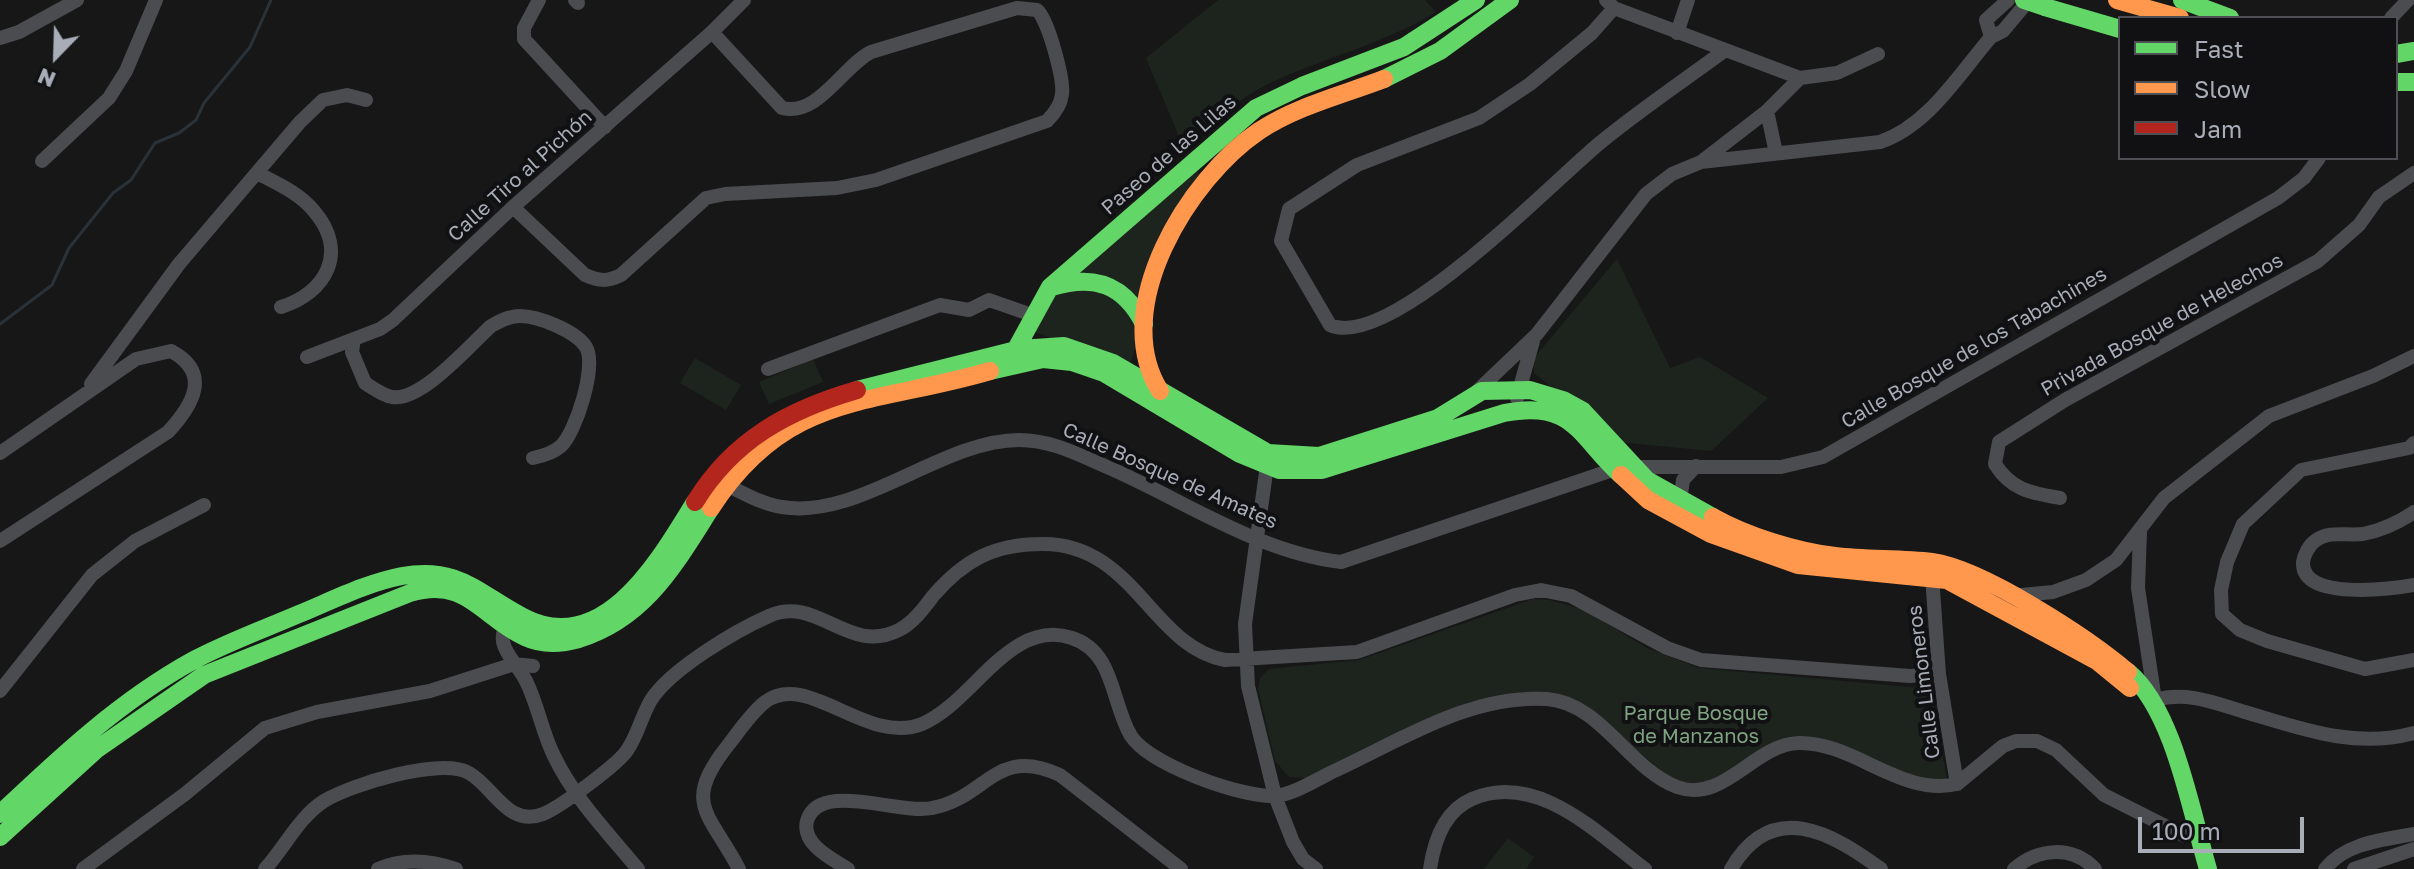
<!DOCTYPE html>
<meta charset="utf-8">
<style>
body{margin:0}
#map{position:relative;width:2414px;height:869px;overflow:hidden;background:#171717;font-family:"Golos Text",sans-serif}
canvas{display:block}
.legend{position:absolute;left:2118px;top:16px;width:280px;height:144px;box-sizing:border-box;background:#111113;border:2px solid #4d4f55;margin:0;padding:10px 14px;list-style:none;font-size:24px;color:#a8adb8}
.legend li{display:flex;align-items:center;gap:16px;height:40px}
.legend b{width:40px;border:2px solid #4d4f55}
.north{position:absolute;left:16px;top:16px;width:80px;height:80px;-webkit-text-stroke:6px #111113;paint-order:stroke;rotate:203deg;font-size:22px;font-weight:700;line-height:32px;text-align:center;color:#a8adb8}
.north::after{content:'';display:block;margin:auto;width:28px;height:36px;background:#a8adb8;clip-path:polygon(50% 0,100% 100%,50% 72%,0 100%)}
.scale{position:absolute;left:2138px;top:817px;width:166px;height:36px;box-sizing:border-box;border:4px solid #a8adb8;border-top:0;padding-left:10px;font-size:24px;line-height:28px;white-space:nowrap;color:#a8adb8;-webkit-text-stroke:6px #111113;paint-order:stroke}
</style>
<div id="map">
<canvas width="2414" height="869"></canvas>
<ul class="legend">
<li><b style="height:10px;background:#63d668"></b>Fast</li>
<li><b style="height:10px;background:#ff974d"></b>Slow</li>
<li><b style="height:10px;background:#b3261e"></b>Jam</li>
</ul>
<div class="north">N</div>
<div class="scale">100 m</div>
</div>
<script>
const c = document.querySelector('canvas').getContext('2d');
c.lineJoin = 'round';
function fillPath(path, color) {
  c.fillStyle = color;
  c.fill(path, 'evenodd');
}
function trace(path, color, width, dash) {
  c.strokeStyle = color;
  c.lineWidth = width;
  c.lineCap = dash ? 'butt' : 'round';
  c.setLineDash(dash || []);
  c.stroke(path);
}
function drawText(font, color, halo, rows, align = 'center') {
  c.font = font + ' "Golos Text",sans-serif';
  c.lineWidth = 8;
  c.setLineDash([]);
  c.textBaseline = 'middle';
  c.strokeStyle = halo;
  c.fillStyle = color;
  for (const [text, x, y, turn = 0] of rows) {
    c.save();
    c.translate(x, y);
    c.rotate((+turn || 0) * Math.PI / 180);
    c.textAlign = isNaN(turn) ? turn : align;
    if (halo) c.strokeText(text, 0, 0);
    c.fillText(text, 0, 0);
    c.restore();
  }
}
fillPath(new Path2D(`
 M1218 0H1425L1436 12C1382 45 1322 58 1266 85 1236 100 1209 127 1185 151L1146 58Z
 M1197 172 1203 177 1142 303 1075 274Z
 M1617 259 1670 368 1700 357 1768 398 1711 451 1618 442 1534 373 1533 359Z
 M1075 286C1084 287 1099 286 1107 290 1142 307 1141 337 1129 367L1037 333 1034 328 1052 294Z
 M695 358 741 385 726 410 680 383Z
 M813 359 823 382 769 404 759 382Z
 M1533 599 1549 600 1582 609 1647 648 1699 668 1921 688 1934 705 1947 780H1926L1817 739 1709 782H1681L1668 776 1582 705 1512 694 1469 702 1306 778 1289 777 1275 761 1258 689 1260 678 1269 669 1359 660Z
 M1508 838 1534 857 1526 869H1484Z`), '#1d241e');
trace(new Path2D(`
 M0 324 52 285 69 248 113 193 131 180 155 143 179 133 196 120 204 103 250 47 271 0`), '#2a3239', 3);
trace(new Path2D(`
 M539 0 524 28V39L605 127
 M575 0 578 3
 M1606 0 1614 8 1800 78 1837 73 1878 54
 M1614 8 1592 33 1530 84 1479 118 1357 165 1289 209 1281 241 1330 325C1390 352 1553 181 1601 142 1640 110 1683 81 1724 51
 M2391 18 2408 0
 M712 32 782 108C818 117 842 67 871 52L1017 8 1037 10
 M1677 33 1688 0
 M1991 37 1986 20 2008 0
 M0 38 19 32 77 0
 M1776 153 1767 111 1800 78
 M42 161 109 98 126 71 156 0
 M1701 162 1767 111
 M257 173C278 184 299 193 314 211 349 252 326 293 281 307
 M513 207 585 275C599 281 607 282 621 275L706 198 725 194 837 188 876 180 1047 121C1055 113 1061 105 1062 94 1064 79 1048 19 1037 10
 M354 339 352 352 365 383C373 388 382 395 392 397 421 402 470 345 491 326 500 321 509 316 520 316 538 316 576 331 586 347 597 366 576 432 561 446 553 453 543 456 533 458
 M307 357 380 329 393 320 513 207 712 32 744 0
 M768 369 940 305 969 310 989 300 1032 315
 M91 384 179 264 300 122 323 100 347 95 366 100
 M1474 394 1537 334 1646 194 1672 174 1701 162 1880 142C1928 126 1959 74 1991 37L2003 31 2029 0
 M1517 398 1533 341
 M2414 443 2409 448 2301 470 2243 524 2227 562 2221 590 2222 614 2240 630 2267 641 2365 669 2414 660
 M0 453 136 359 171 351C212 373 193 405 168 432L0 541
 M1268 458 1245 624 1248 686 1275 796 1293 842 1303 859 1316 869
 M720 482C741 491 760 504 782 507 859 520 942 440 1019 440 1051 440 1077 454 1105 466 1182 499 1257 552 1341 562L1621 467H1781L1823 457 2278 198 2304 178 2319 158
 M2060 498C2031 493 2011 490 1995 464L1999 442 2065 400 2318 261 2359 225 2379 197 2414 173
 M1680 501 1683 480 1696 466
 M2414 512C2398 523 2383 530 2363 534 2347 536 2329 530 2315 541 2309 545 2304 555 2303 562 2301 601 2393 589 2414 585
 M2140 532 2138 588 2155 700C2187 691 2215 703 2245 712 2302 729 2355 749 2414 733
 M1932 576 1939 674 1957 784
 M2011 596 2053 592 2086 580 2116 560 2164 498 2269 416 2373 376 2414 356
 M513 618C488 642 515 659 526 681 538 705 542 732 554 756 574 798 608 833 638 869
 M0 691 92 575 135 541 204 505
 M83 869 185 794 265 728 317 712 430 691 514 664 533 666
 M265 869C285 847 299 817 324 801 352 784 441 757 469 773 494 787 508 828 543 814 559 808 620 763 628 749 638 734 642 715 651 700 671 669 735 631 769 616 817 594 848 656 899 630 913 623 924 608 933 596 964 560 994 544 1042 544 1134 543 1152 647 1225 660L1357 652 1515 595 1541 590 1571 596 1667 648 1701 660 1910 676 1939 674
 M378 869C403 858 430 860 456 869
 M739 869C709 812 681 804 729 744 740 730 751 713 765 702 808 670 866 746 922 724 973 703 1010 617 1072 638 1115 652 1111 703 1131 736 1150 765 1240 797 1274 796 1292 795 1316 780 1332 772 1400 741 1470 694 1547 699 1601 703 1629 769 1677 787 1724 804 1754 744 1799 743 1854 742 1901 797 1957 784L2003 746 2016 741H2037L2056 750 2104 795 2185 836
 M848 869C832 859 801 844 807 821 819 780 899 815 932 808 987 798 995 745 1060 775L1181 869
 M1430 869C1434 841 1444 811 1472 799 1537 771 1597 833 1645 869
 M1731 869C1772 798 1832 833 1881 869
 M2014 869C2038 848 2072 845 2095 869
 M2325 869C2345 843 2382 840 2414 834
 M2354 869 2414 849`), '#4b4c50', 14);
trace(new Path2D(`
 M2182 0 2230 18
 M2045 7 2120 29
 M2396 54 2414 51
 M1384 79 1440 51 1510 0
 M2396 82H2414
 M1052 287C1094 274 1124 284 1144 324
 M1016 349 1050 287 1256 108 1302 86 1404 47 1476 0
 M990 371 1043 359 1072 362 1104 373 1240 454 1279 470H1322L1504 413C1574 399 1579 437 1621 475
 M857 390 1020 349 1064 346 1113 363 1268 453 1319 456 1438 418 1482 391 1530 390 1563 400 1583 411 1647 480 1713 517
 M2128 672C2174 710 2191 812 2208 869
 M0 814C60 757 121 700 194 660 228 642 264 629 299 614 333 600 366 583 402 576 459 566 477 593 523 617 604 660 661 557 695 502
 M0 837 97 749 204 675 410 593C467 576 481 617 525 637 542 645 561 644 579 639 646 618 675 564 711 508`), '#63d668', 18);
trace(new Path2D(`
 M2117 0 2180 18
 M1160 391C1108 308 1189 178 1259 131 1297 106 1342 95 1384 79
 M1621 475 1648 500 1711 534 1798 565 1947 580 2097 661 2130 688
 M711 508C787 391 871 406 990 371
 M1713 517C1747 536 1795 551 1835 556 1867 560 1900 558 1932 562 1983 569 2088 638 2128 672`), '#ff974d', 18);
trace(new Path2D(`
 M695 502C733 440 788 410 857 390`), '#b3261e', 18);
trace(new Path2D(`
 M2024 0 2045 7`), '#63d668', 18);
drawText('20px', '#a8adb8', '#111113', [
 ["Paseo de las Lilas",1169,155,-41],
 ["Calle Tiro al Pichón",520,176,-42],
 ["Privada Bosque de Helechos",2162,325,-29],
 ["Calle Bosque de los Tabachines",1974,348,-30],
 ["Calle Bosque de Amates",1170,476,24],
 ["Calle Limoneros",1924,682,-97]
]);
drawText('20px', '#7fa381', '#111113', [
 ["Parque Bosque",1696,714],
 ["de Manzanos",1696,737]
]);
</script>
